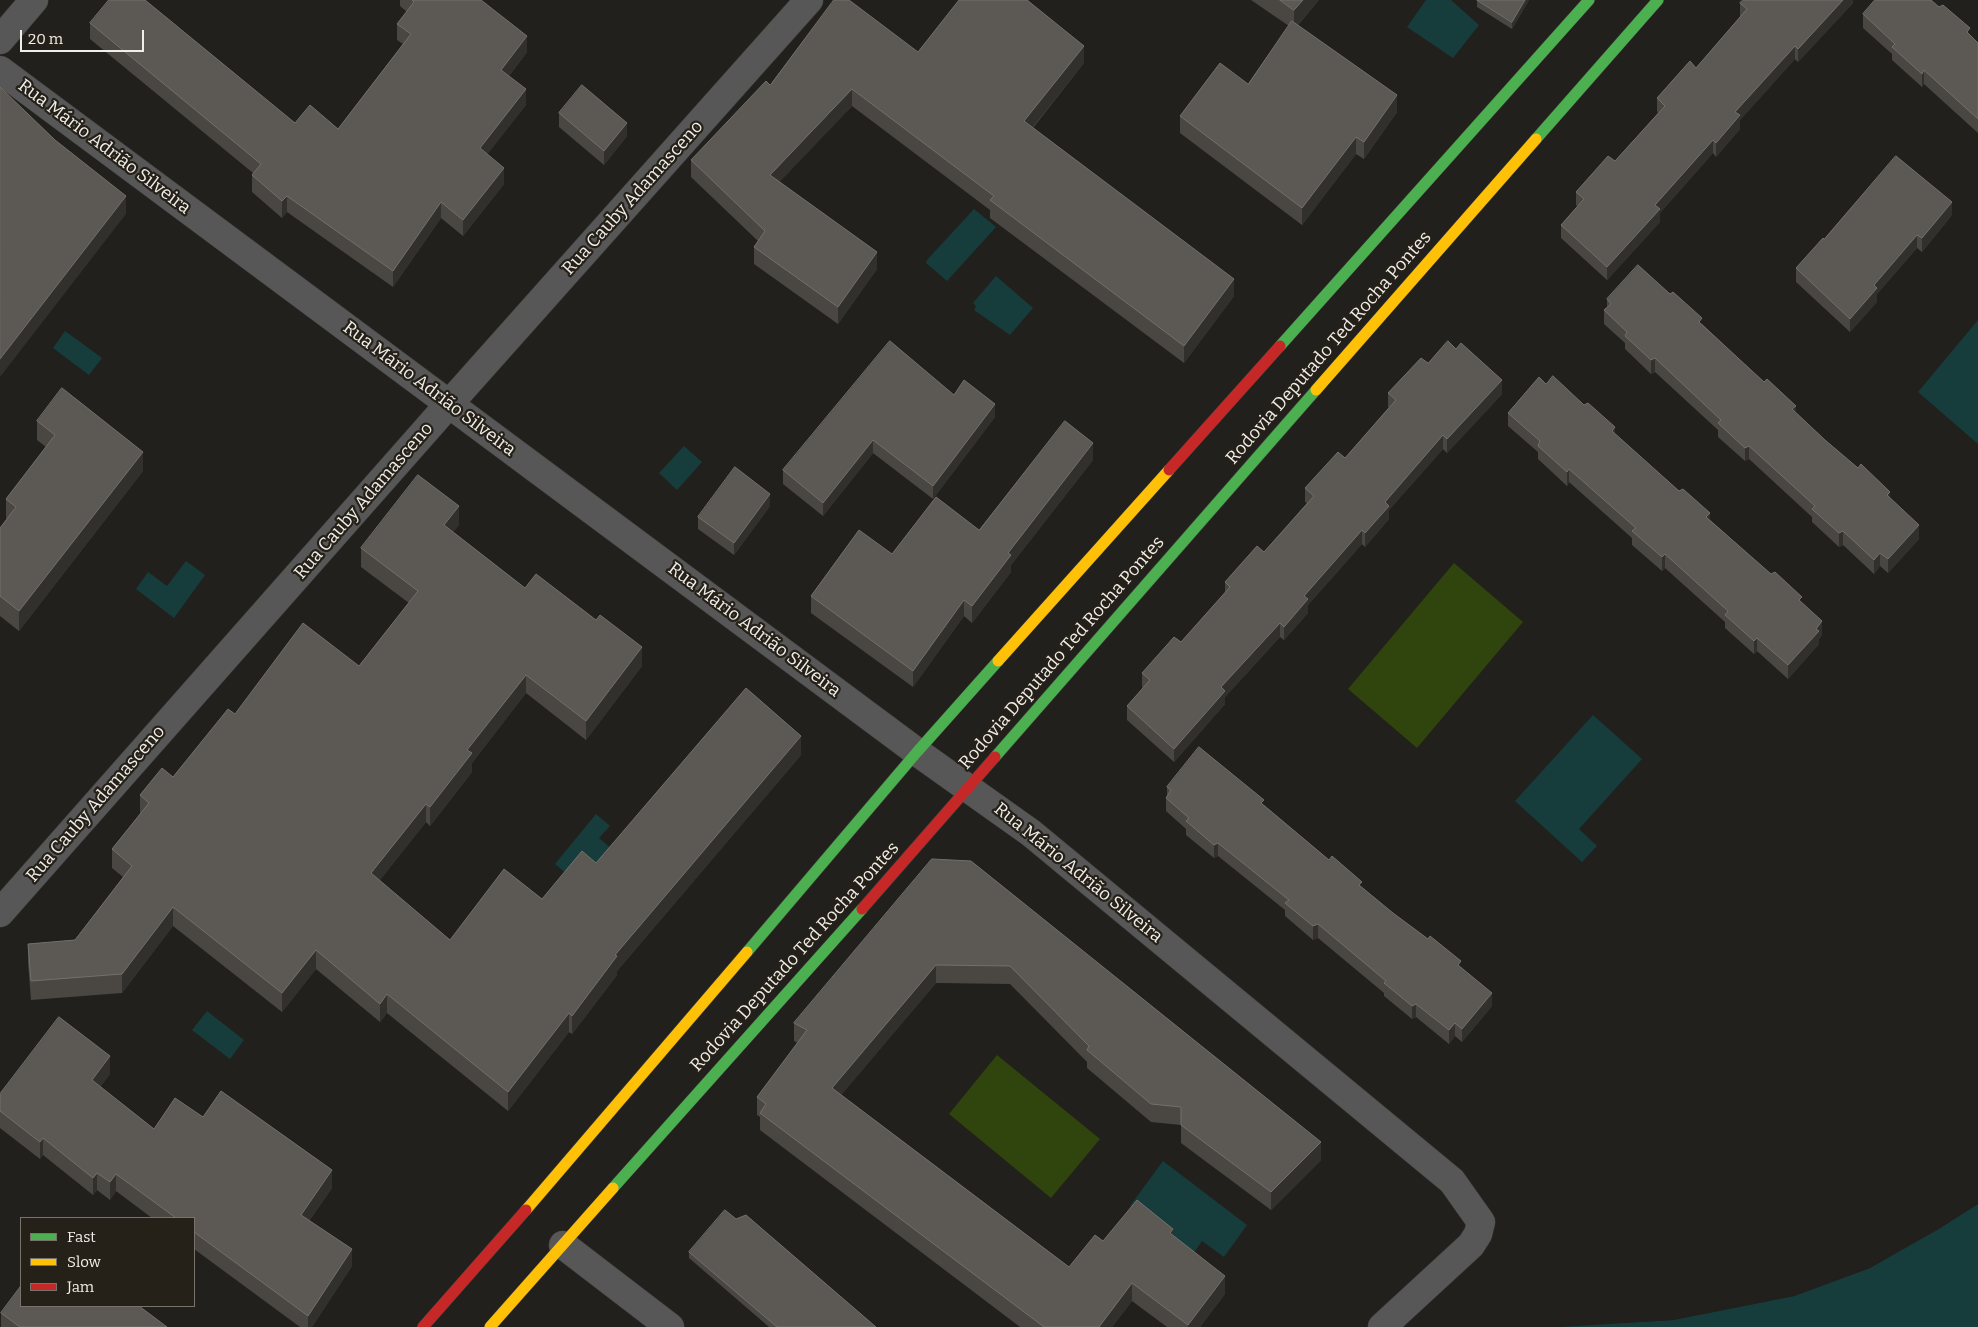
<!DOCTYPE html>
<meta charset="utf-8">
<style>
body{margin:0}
#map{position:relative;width:1978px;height:1327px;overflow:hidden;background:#22201c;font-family:Bitter,serif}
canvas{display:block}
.legend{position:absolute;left:20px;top:1217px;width:175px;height:90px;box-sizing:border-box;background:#252119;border:1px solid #77736c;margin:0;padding:6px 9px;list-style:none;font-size:15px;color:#f1eee9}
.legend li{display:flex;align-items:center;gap:10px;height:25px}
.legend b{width:25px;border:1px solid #77736c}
.scale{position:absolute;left:20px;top:30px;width:124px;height:22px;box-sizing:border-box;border:2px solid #f1eee9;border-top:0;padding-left:6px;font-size:15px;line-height:18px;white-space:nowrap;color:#f1eee9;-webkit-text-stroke:4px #252119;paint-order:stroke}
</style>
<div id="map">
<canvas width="1978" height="1327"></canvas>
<ul class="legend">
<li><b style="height:6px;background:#4caf50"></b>Fast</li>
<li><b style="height:6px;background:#ffc107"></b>Slow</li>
<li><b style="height:6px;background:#c62828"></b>Jam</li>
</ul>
<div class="scale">20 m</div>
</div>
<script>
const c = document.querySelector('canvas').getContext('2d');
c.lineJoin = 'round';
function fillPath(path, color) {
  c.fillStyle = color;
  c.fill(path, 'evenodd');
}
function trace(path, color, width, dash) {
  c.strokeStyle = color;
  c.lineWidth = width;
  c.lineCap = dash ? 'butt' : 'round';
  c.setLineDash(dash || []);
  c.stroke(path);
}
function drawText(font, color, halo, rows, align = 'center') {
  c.font = font + ' Bitter,serif';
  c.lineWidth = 4.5;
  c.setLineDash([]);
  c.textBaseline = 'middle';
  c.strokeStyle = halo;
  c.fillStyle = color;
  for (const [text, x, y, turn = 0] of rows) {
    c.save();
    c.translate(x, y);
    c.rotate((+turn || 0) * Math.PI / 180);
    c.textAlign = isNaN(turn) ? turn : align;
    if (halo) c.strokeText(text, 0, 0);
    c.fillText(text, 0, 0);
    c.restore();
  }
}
fillPath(new Path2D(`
 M1454 563 1523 622 1417 748 1348 689Z
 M997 1055 1100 1139 1051 1198 949 1114Z`), '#30440d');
fillPath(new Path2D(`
 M1426 0H1451L1479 25 1453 58 1407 27Z
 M974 209 996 227 947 281 926 263 927 260Z
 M996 276 1033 308 1010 335 974 310 976 306 973 303Z
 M1978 320V444L1918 392Z
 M65 331 102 358 89 375 53 348Z
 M684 446 702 462 677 490 659 473Z
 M186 561 205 575 174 618 136 589 148 572 167 586Z
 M1593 715 1642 759 1579 829 1597 846 1582 862 1515 801Z
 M596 814 610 826 599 838 613 850 592 875 573 879 555 864Z
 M207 1011 244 1040 230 1059 192 1030Z
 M1163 1161 1247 1225 1224 1257 1202 1241 1193 1254 1130 1206Z
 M1978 1204V1327H1560L1673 1320 1794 1296 1870 1268Z`), '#163d3c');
fillPath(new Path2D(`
 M1978 1202V1204L1939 1229 1870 1268 1794 1296 1673 1320 1561 1326 1563 1323 1672 1317 1794 1294 1869 1266Z`), '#22201c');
const street = new Path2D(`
 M0 40 34 0
 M0 70 917 752 1031 833 1452 1181 1481 1222 1478 1234 1471 1245 1382 1327
 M0 913 449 404 809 0
 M563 1245 670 1327`);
const fast = new Path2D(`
 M1536 139 1658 0
 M1280 346 1589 0
 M995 757 1316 390
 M747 952 917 752 998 661
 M613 1188 862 909`);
const slow = new Path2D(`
 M1316 390 1536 139
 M998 661 1169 470
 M526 1210 747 952
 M490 1327 613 1188`);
const jam = new Path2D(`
 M1169 470 1280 346
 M862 909 995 757
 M423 1327 526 1210`);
trace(street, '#3e3d3a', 29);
trace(fast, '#3e3d3a', 12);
trace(slow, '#3e3d3a', 12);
trace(jam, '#3e3d3a', 12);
trace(street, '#575758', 28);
trace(fast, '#4caf50', 11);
trace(slow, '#ffc107', 11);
trace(jam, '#c62828', 11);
fillPath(new Path2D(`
 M400 0H481L527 52 509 76 526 105 487 154 504 184 463 236 441 218 393 287 287 212 282 218 252 192V175L253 173 90 39V23L295 123 338 129 403 44 397 40V24L407 12 400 6Z
 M1251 0H1319L1298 25 1397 112 1364 159 1356 154 1302 225 1180 133V116L1248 84 1289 26Z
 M1477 0H1529L1512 29 1477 7Z
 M1853 0V3L1798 62 1795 59 1740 120V129L1716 157 1713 153 1660 213V222L1607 280 1561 238V225L1578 207 1576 205V192L1615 161 1658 113 1657 111V98L1696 68 1740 17V3Z
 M1863 14 1970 35 1978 43V133L1924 84 1922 87 1892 60V54L1863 28Z
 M918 52 1084 63 1033 128 1234 296 1184 363 990 218V210L852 106 779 182 877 269 838 324 754 264V247L758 241 691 177V160L770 85Z
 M559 113 627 136 604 165 559 127Z
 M1952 215 1922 252 1917 248 1877 294V302L1850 332 1796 282V268L1824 239Z
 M1607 299 1702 324 1825 440 1890 498 1919 539 1888 573 1880 566 1874 574 1843 545 1839 547 1812 522V517L1749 459 1745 461 1718 437V430L1655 372 1651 374 1625 349V343L1604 324V310L1607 308Z
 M1428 363 1502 394 1447 453 1443 449 1389 510V519L1365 547 1362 544 1308 605V613L1284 640 1280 637 1225 697V704L1174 762 1127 720V706L1143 688 1142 687V673L1181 642 1225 593V582L1264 552 1307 503 1305 502V488L1345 458 1389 407H1388V393Z
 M1546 384 1615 434 1802 603 1822 635 1819 639V644L1788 679 1757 651 1754 654 1725 628V622L1665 568 1662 571 1632 545V538L1569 482 1567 486 1538 459V452L1508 426V413Z
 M954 395 995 417 933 499 873 453 823 516 783 484V470Z
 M37 421 143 471 19 631 0 616V528L7 519 6 518V499L46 447 37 440Z
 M1093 460 1011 565V572L972 623 964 616 913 687 811 613V596L979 530Z
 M770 506 734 555 698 529V517Z
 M459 525 453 532 525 588 642 666 586 740 526 693 472 763V772L430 826 426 822 379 881 450 940 542 899 596 863 801 755 617 971V975L572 1034 569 1032 508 1111 387 1013 380 1022 316 969 282 1012 173 926 122 993 31 1000 28 963V944L75 940 123 877 112 868V849L140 814V795L173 777 235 714 359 666 409 603 361 567V548Z
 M1167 787 1264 805 1362 888 1461 968 1492 1006 1462 1042 1455 1036 1449 1044 1416 1017 1412 1019 1384 996V993L1318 938 1313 940 1285 916V910L1218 856 1214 858 1186 835V829L1166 811V798L1167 796Z
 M932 859 1321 1160 1271 1210 1181 1143V1125L1151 1122 1087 1068V1062L1010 984 936 983 841 1095 1069 1267 1103 1241 1173 1236 1225 1294 1200 1327H1167L1132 1301 1112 1327H1020L760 1130V1117L757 1115V1097L798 1043 794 1041V1023Z
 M110 1074 100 1087 154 1129 203 1117 332 1188 309 1221 352 1266 312 1327H300L194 1249V1218H152L116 1191 110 1200 97 1190 93 1195 43 1155 40 1159 0 1128V1094Z
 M736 1219 876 1327H769L689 1258V1252Z
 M1 1313 167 1327H1Z`), '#4a4743');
fillPath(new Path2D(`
 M1303 0H1319L1294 29V10Z
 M1525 0H1529L1512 29V22Z
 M1843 0H1853V3L1798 62V49Z
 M527 36V52L501 86V70Z
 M1084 46V63L1024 138V121Z
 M1795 46V59L1740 120V129L1716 157V143L1735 112Z
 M1924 70V84L1922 87V74Z
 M526 89V105L480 164V148Z
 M852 89V106L770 192V175Z
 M1397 95V112L1364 159V142Z
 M627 123V136L604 165V151Z
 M1356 137V154L1302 225V208Z
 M1713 140V153L1660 213V222L1607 280V267L1655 205Z
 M504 168V184L463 236V220Z
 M126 196V214L0 377V359Z
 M287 196V212L282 218V201Z
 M441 202V218L393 287V271Z
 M1952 202V215L1922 252V238Z
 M1917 235V248L1877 294V302L1850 332V319L1874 285Z
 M877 252V269L838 324V307Z
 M1234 279V296L1184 363V346Z
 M1655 358V372L1651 374V360Z
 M1502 380V394L1447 453V439Z
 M995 404V417L933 499V486Z
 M1796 406V419L1792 409Z
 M1615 427V440L1612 431Z
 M1443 435V449L1389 510V519L1365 547V533L1385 502Z
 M873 440V453L823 516V503Z
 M1093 443V460L1011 565V572L972 623V606L1008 553Z
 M1749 446V459L1745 461V448Z
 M143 452V471L19 631V611Z
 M1569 469V482L1567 486V472Z
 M1890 492V505L1887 495Z
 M770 494V506L734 555V543Z
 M459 506V525L444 544V525Z
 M1710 513V526L1706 517Z
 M1919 525V539L1888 573V559Z
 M1362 530V544L1308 605V613L1284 640V627L1304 596Z
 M1843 531V545L1839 547V533Z
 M1880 553V566L1874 574V560Z
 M1665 554V568L1662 571V557Z
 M964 600V616L913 687V671Z
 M1822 621V635L1819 639V644L1788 679V665Z
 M1280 623V637L1225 697V704L1174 762V749L1221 687Z
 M1757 638V651L1754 654V641Z
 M642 647V666L586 740V721Z
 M526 675V693L472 763V772L430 826V807L467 750Z
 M801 736V755L617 971V975L572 1034V1016L615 955Z
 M426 804V822L371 892V873Z
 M1218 843V856L1214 858V845Z
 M173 907V926L122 993V974Z
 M1318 924V938L1313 940V926Z
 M316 950V969L282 1012V993Z
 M936 965V983L832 1106V1088Z
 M1492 993V1006L1462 1042V1029Z
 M387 994V1013L380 1022V1004Z
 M1416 1004V1017L1412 1019V1006Z
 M569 1013V1032L508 1111V1092Z
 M1455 1023V1036L1449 1044V1030Z
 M110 1056V1074L92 1097V1080Z
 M43 1138V1155L40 1159V1142Z
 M1321 1142V1160L1271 1210V1192Z
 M332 1170V1188L301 1232V1215Z
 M97 1173V1190L93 1195V1178Z
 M116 1174V1191L110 1200V1182Z
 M1173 1229V1247L1170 1233Z
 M352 1249V1266L312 1327H308V1316Z
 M1225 1276V1294L1200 1327H1188V1325Z
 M1132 1283V1301L1112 1327H1099Z`), '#32302c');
const building = new Path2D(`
 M109 0H145L295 123 310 105 338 129 411 34 397 24 414 2 412 0H481L527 36 501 70 526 89 480 148 504 168 463 220 441 202 393 271 287 196 282 201 252 175 261 164 90 23Z
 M834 0H849L918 52 959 0H1027L1084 46 1024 121 1234 279 1184 346 990 200 994 196 852 89 770 175 877 252 838 307 754 247 765 231 691 160 766 81 770 85Z
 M1280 0H1303L1294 10Z
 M1477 0H1525L1512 22Z
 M1743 0H1843L1798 49 1795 46 1735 112 1740 115 1716 143 1713 140 1655 205 1660 209 1607 267 1561 225 1584 199 1576 192 1608 156 1615 161 1665 106 1657 98 1690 61 1696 68 1747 9 1740 3Z
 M1875 0H1931L1939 7 1943 5 1970 28 1967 32 1978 43V119L1924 70 1922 74 1892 47 1895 44 1863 14Z
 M1292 21 1397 95 1364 142 1356 137 1302 208 1180 116 1220 63 1248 84Z
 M582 85 627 123 604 151 559 113Z
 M0 87 55 140 126 196 0 359Z
 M1896 156 1952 202 1922 238 1917 235 1874 285 1877 288 1850 319 1796 268 1823 238 1824 239Z
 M1638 265 1670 294 1673 292 1702 318 1699 322 1764 382 1767 379 1796 406 1792 409 1825 440 1858 468 1861 464 1890 492 1887 495 1919 525 1888 559 1880 553 1874 560 1843 531 1839 533 1812 509 1815 506 1749 446 1745 448 1718 423 1721 420 1655 358 1651 360 1625 336 1627 332 1604 310 1611 304 1607 299Z
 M890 341 954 395 964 380 995 404 933 486 873 440 823 503 783 470Z
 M1448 341 1456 349 1461 343 1502 380 1447 439 1443 435 1385 502 1389 506 1365 533 1362 530 1304 596 1308 599 1284 627 1280 623 1221 687 1225 691 1174 749 1127 706 1150 680 1142 673 1174 637 1181 642 1230 587 1225 582 1257 546 1264 552 1314 496 1305 488 1338 452 1345 458 1396 400 1388 393 1421 358 1428 363Z
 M1553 376 1584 405 1588 403 1615 427 1612 431 1679 491 1683 489 1710 513 1706 517 1771 574 1775 572 1802 597 1799 600 1822 621 1816 629 1819 631 1788 665 1757 638 1754 641 1725 615 1728 611 1665 554 1662 557 1632 531 1636 528 1569 469 1567 472 1538 446 1540 441 1508 413 1539 377 1546 384Z
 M62 388 143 452 19 611 0 596V528L16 507 6 499 55 435 37 421Z
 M1065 421 1093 443 1008 553 1011 555 972 606 964 600 913 671 811 596 859 530 892 554 936 497 979 530Z
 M735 467 770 494 734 543 698 517Z
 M418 475 459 506 444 525 525 588 536 574 596 620 600 615 642 647 586 721 526 675 467 750 472 753 430 807 426 804 371 873 450 940 504 869 542 899 582 851 596 863 746 688 801 736 615 955 617 956 572 1016 569 1013 508 1092 387 994 380 1004 316 950 282 993 173 907 122 974 31 981 28 944 75 940 132 866 112 849 149 803 140 795 162 768 173 777 228 709 235 714 303 623 359 666 418 591 361 548Z
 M1199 747 1264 800 1261 803 1329 860 1332 856 1362 882 1359 885 1393 913 1428 939 1430 936 1461 961 1458 965 1492 993 1462 1029 1455 1023 1449 1030 1416 1004 1412 1006 1384 983 1386 981 1318 924 1313 926 1285 903 1289 900 1218 843 1214 845 1186 821 1189 818 1166 798 1171 790 1167 787Z
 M932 859 971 861 1321 1142 1271 1192 1181 1125V1107L1151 1104 1087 1050 1089 1046 1010 966 936 965 832 1088 1069 1267 1095 1235 1103 1241 1137 1200 1173 1229 1170 1233 1225 1276 1188 1325 1132 1283 1099 1327H1044L760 1113 766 1104 757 1097 807 1030 794 1023Z
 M59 1017 110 1056 92 1080 154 1129 175 1098 203 1117 221 1091 332 1170 301 1215 352 1249 308 1316 194 1232V1218H176L116 1174 110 1182 97 1173 93 1178 43 1138 40 1142 0 1111V1094Z
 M725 1210 736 1219 746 1215 876 1327H777L689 1252Z
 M21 1286V1306H139L167 1327H20L1 1313Z`);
fillPath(building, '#5c5955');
trace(building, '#73706c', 1);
drawText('18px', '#f1eee9', '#252119', [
 ["Rua Mário Adrião Silveira",104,147,37],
 ["Rua Cauby Adamasceno",633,198,-48],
 ["Rodovia Deputado Ted Rocha Pontes",1329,348,-49],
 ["Rua Mário Adrião Silveira",429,389,37],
 ["Rua Cauby Adamasceno",364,501,-49],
 ["Rua Mário Adrião Silveira",754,630,37],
 ["Rodovia Deputado Ted Rocha Pontes",1062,653,-49],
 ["Rua Cauby Adamasceno",96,804,-49],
 ["Rua Mário Adrião Silveira",1078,873,39],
 ["Rodovia Deputado Ted Rocha Pontes",795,957,-48]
]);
</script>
